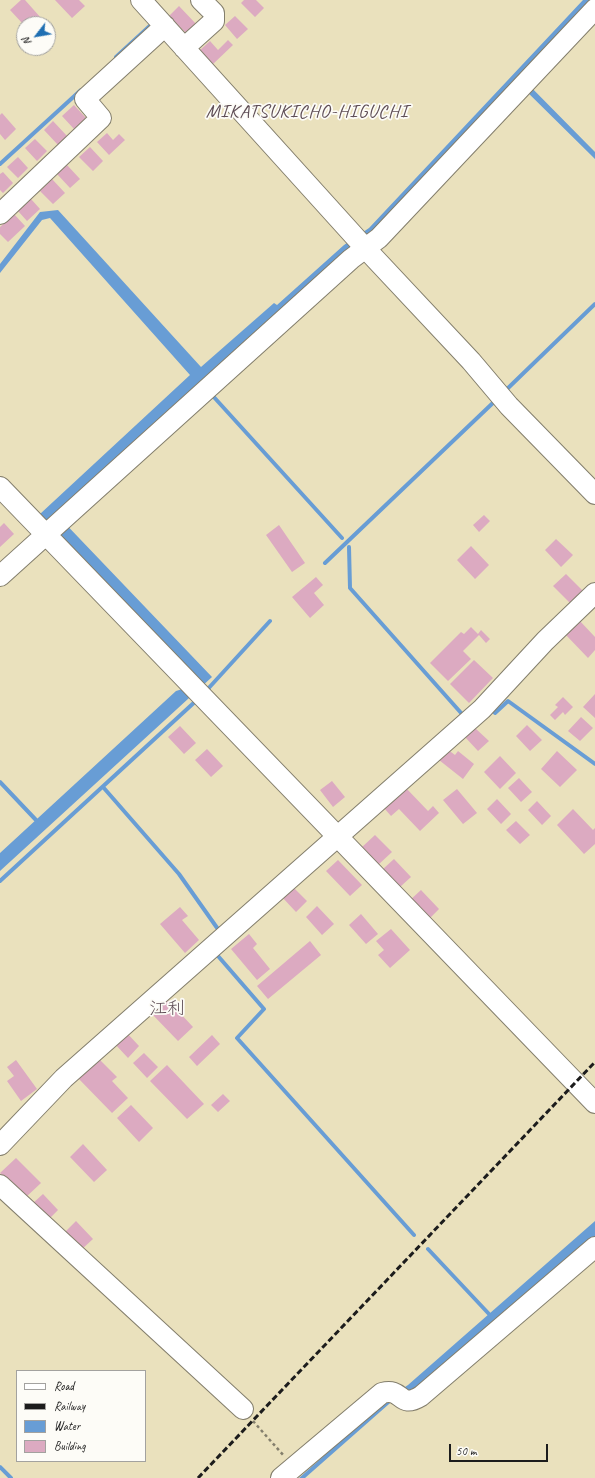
<!DOCTYPE html>
<meta charset="utf-8">
<style>
body{margin:0}
#map{position:relative;width:595px;height:1478px;overflow:hidden;background:#eae1bd;font-family:Caveat,sans-serif}
canvas{display:block}
.legend{position:absolute;left:16px;top:1370px;width:130px;height:92px;box-sizing:border-box;background:#fdfcf7;border:1px solid #a3a29f;margin:0;padding:5px 7px;list-style:none;font-size:12px;color:#1c1c1c}
.legend li{display:flex;align-items:center;gap:8px;height:20px}
.legend b{width:20px;border:1px solid #a3a29f}
.north{position:absolute;left:16px;top:16px;width:40px;height:40px;box-sizing:border-box;background:#fdfcf7;border:1px solid #a3a29f;border-radius:50%;rotate:239deg;font-size:11px;font-weight:700;line-height:16px;text-align:center;color:#1c1c1c}
.north::after{content:'';display:block;margin:auto;width:14px;height:18px;background:#1f6fb2;clip-path:polygon(50% 0,100% 100%,50% 72%,0 100%)}
.scale{position:absolute;left:449px;top:1444px;width:99px;height:18px;box-sizing:border-box;border:2px solid #1c1c1c;border-top:0;padding-left:5px;font-size:12px;line-height:14px;white-space:nowrap;color:#1c1c1c;-webkit-text-stroke:3px #fdfcf7;paint-order:stroke}
</style>
<div id="map">
<canvas width="595" height="1478"></canvas>
<ul class="legend">
<li><b style="height:5px;background:#fff"></b>Road</li>
<li><b style="height:5px;background:#1c1c1c"></b>Railway</li>
<li><b style="height:11px;background:#689dd5"></b>Water</li>
<li><b style="height:11px;background:#dcaac1"></b>Building</li>
</ul>
<div class="north">N</div>
<div class="scale">50 m</div>
</div>
<script>
const c = document.querySelector('canvas').getContext('2d');
c.lineJoin = 'round';
function fillPath(path, color) {
  c.fillStyle = color;
  c.fill(path, 'evenodd');
}
function trace(path, color, width, dash) {
  c.strokeStyle = color;
  c.lineWidth = width;
  c.lineCap = dash ? 'butt' : 'round';
  c.setLineDash(dash || []);
  c.stroke(path);
}
function drawText(font, color, halo, rows, align = 'center') {
  c.font = font + ' Caveat,"Klee One",sans-serif';
  c.lineWidth = 3.5;
  c.setLineDash([]);
  c.textBaseline = 'middle';
  c.strokeStyle = halo;
  c.fillStyle = color;
  for (const [text, x, y, turn = 0] of rows) {
    c.save();
    c.translate(x, y);
    c.rotate((+turn || 0) * Math.PI / 180);
    c.textAlign = isNaN(turn) ? turn : align;
    if (halo) c.strokeText(text, 0, 0);
    c.fillText(text, 0, 0);
    c.restore();
  }
}
fillPath(new Path2D(`
 M583 0H590L519 75 595 152V159L515 80 373 234 57 515 212 677 0 871V853L176 691 189 687 197 677 40 514 190 375 50 218 42 220 0 273V264L40 212 58 210 201 367 274 303 277 305 344 245 369 228Z
 M595 1221V1237L416 1389 397 1397 305 1478H299L389 1398 408 1385Z`), '#689dd5');
trace(new Path2D(`
 M116 57 153 23
 M0 164 81 90
 M505 391 595 304
 M212 395 342 538
 M349 547 350 588 462 714
 M325 563 496 400
 M206 691 270 621
 M495 713 508 701 595 764
 M0 782 36 820
 M103 787 179 874 220 932
 M0 881 198 699
 M218 956 264 1009 237 1038 414 1235
 M428 1249 489 1314
 M0 1467 11 1478`), '#689dd5', 4);
fillPath(new Path2D(`
 M21 0H25L41 18 34 24H23L10 10Z
 M55 0H79L85 6 72 18Z
 M244 0H256L264 8 255 17 241 3Z
 M179 6 197 25 187 34 169 16Z
 M235 16 248 29 237 39 225 25Z
 M228 40 233 45 212 65 199 51 210 41 218 50Z
 M74 105 86 118 74 129 62 116Z
 M2 113 16 129 5 140 0 134V115Z
 M53 121 67 136 58 145 44 130Z
 M107 133 113 140 119 134 125 140 109 155 97 142Z
 M35 139 47 151 37 161 25 148Z
 M90 147 103 161 93 171 79 157Z
 M18 157 28 168 18 178 7 167Z
 M67 165 80 179 70 188 57 174Z
 M3 172 13 183 3 193 0 190V174Z
 M52 179 65 193 53 204 40 191Z
 M31 199 40 209 27 221 18 211Z
 M14 214 25 226 8 242 0 234V227Z
 M484 515 490 521 479 532 473 525Z
 M4 523 14 534 0 547V527Z
 M279 525 305 563 292 572 266 535Z
 M556 539 573 555 561 567 545 550Z
 M471 546 489 565 475 579 457 560Z
 M566 574 583 591 570 603 553 586Z
 M316 577 323 585 314 593 324 605 310 618 292 597Z
 M579 620 595 637V650L588 658 565 634Z
 M471 627 478 634 481 630 490 639 486 643 479 635 463 651 471 659 448 681 430 663 461 632 464 634Z
 M474 660 493 678 469 703 450 684Z
 M595 694V718L583 707Z
 M563 697 573 707 565 715 563 712 555 720 550 715 558 707 555 705Z
 M581 717 593 728 580 741 568 731Z
 M527 725 542 740 530 751 516 736Z
 M180 726 196 743 184 754 168 737Z
 M475 728 489 741 478 751 465 737Z
 M207 749 223 766 211 777 195 760Z
 M447 749 455 755 458 751 474 764 463 779 439 760Z
 M557 751 577 770 560 787 541 769Z
 M500 756 516 773 500 789 484 772Z
 M519 778 532 792 521 802 508 788Z
 M332 781 345 797 333 807 320 790Z
 M406 788 428 811 433 806 439 813 420 831 399 809 391 816 384 808Z
 M457 789 477 813 463 824 443 800Z
 M497 799 511 814 501 824 487 809Z
 M537 801 551 816 542 825 528 810Z
 M573 809 593 830 595 828V844L584 854 557 825Z
 M516 821 530 835 520 844 506 830Z
 M375 835 392 852 378 865 361 848Z
 M394 859 411 877 400 887 383 869Z
 M338 860 362 885 350 896 326 871Z
 M292 886 307 901 296 912 281 896Z
 M421 890 439 909 428 920 409 901Z
 M317 906 334 924 322 935 306 917Z
 M180 907 188 916 182 920 199 940 185 953 160 924Z
 M361 914 378 934 366 944 349 925Z
 M391 929 410 950 390 968 378 955 384 950 376 941Z
 M249 934 257 944 253 948 270 969 257 980 231 949Z
 M310 941 321 955 268 999 257 986Z
 M166 998 193 1027 178 1041 151 1013Z
 M126 1032 139 1046 128 1058 114 1043Z
 M212 1035 220 1044 197 1066 189 1057Z
 M144 1053 158 1067 147 1078 133 1063Z
 M98 1058 117 1077 112 1081 128 1098 112 1113 77 1077Z
 M16 1060 37 1089 21 1101 7 1081 14 1076 7 1067Z
 M167 1065 204 1104 187 1119 150 1081Z
 M223 1094 230 1101 218 1112 211 1105Z
 M131 1105 153 1128 139 1142 117 1118Z
 M83 1144 107 1170 94 1182 70 1157Z
 M16 1158 41 1183 25 1198 0 1173Z
 M43 1194 58 1210 48 1220 32 1204Z
 M76 1221 93 1239 81 1250 64 1233Z`), '#dcaac1');
const minor = new Path2D(`
 M141 0 366 249 471 361 509 406 595 494
 M184 48 214 21V13L201 0
 M0 214 101 118 85 99 165 26
 M0 487 595 1103
 M0 576 351 259 379 238 595 9
 M0 1145 64 1078 482 709 545 641 595 593
 M0 1185 243 1409
 M281 1478 382 1393C404 1387 398 1410 421 1396L595 1247`);
trace(minor, '#837e6c', 22);
trace(new Path2D(`
 M253 1421 284 1456`), '#837e6c', 2.5, [3, 3]);
trace(minor, '#fff', 20);
trace(new Path2D(`
 M198 1478 595 1062`), '#1c1c1c', 3, [6, 3]);
drawText('18px', '#5f4e56', '#fdfcf7', [
 ["江利",167,1009]
]);
c.letterSpacing = '1px';
drawText('19px', '#5f4e56', '#fdfcf7', [
 ["MIKATSUKICHO-HIGUCHI",307,112]
]);
c.letterSpacing = '0px';
</script>
